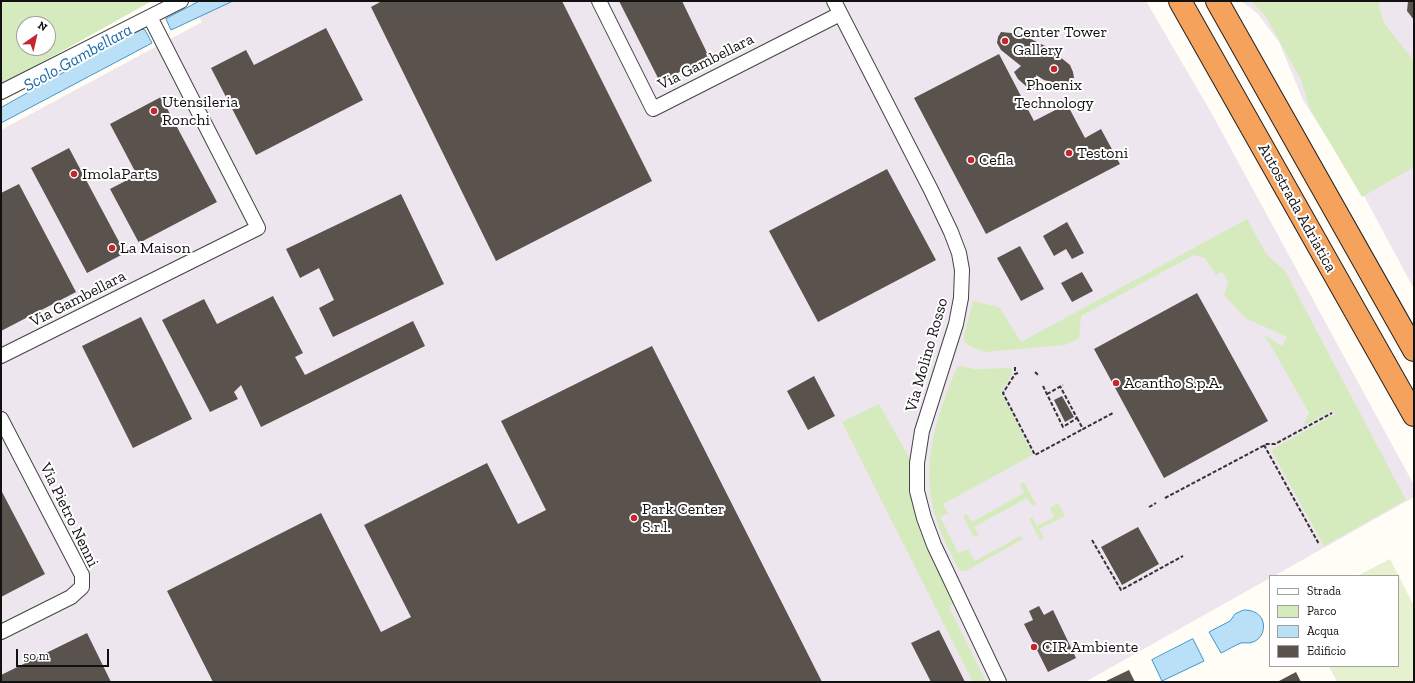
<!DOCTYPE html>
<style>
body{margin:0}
#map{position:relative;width:1415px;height:683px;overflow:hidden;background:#fffdf5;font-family:"Zilla Slab",serif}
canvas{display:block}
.frame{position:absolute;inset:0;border:2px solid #111;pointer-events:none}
.legend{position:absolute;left:1269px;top:575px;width:130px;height:92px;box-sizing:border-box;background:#fff;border:1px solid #a0a0a0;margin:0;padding:5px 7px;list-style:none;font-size:12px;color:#111}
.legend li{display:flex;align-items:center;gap:8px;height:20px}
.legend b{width:20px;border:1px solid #a0a0a0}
.north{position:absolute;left:16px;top:16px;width:40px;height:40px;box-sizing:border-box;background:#fff;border:1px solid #a0a0a0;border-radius:50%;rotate:34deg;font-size:11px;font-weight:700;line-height:16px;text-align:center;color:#111}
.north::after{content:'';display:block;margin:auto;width:14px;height:18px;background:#c4262e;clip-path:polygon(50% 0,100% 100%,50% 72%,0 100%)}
.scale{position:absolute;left:16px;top:649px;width:93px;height:18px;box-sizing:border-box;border:2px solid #111;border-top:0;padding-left:5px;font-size:12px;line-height:14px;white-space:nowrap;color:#111;-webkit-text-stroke:3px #fff;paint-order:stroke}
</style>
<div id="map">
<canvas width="1415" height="683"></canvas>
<div class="frame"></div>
<ul class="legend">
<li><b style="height:5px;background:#fff"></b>Strada</li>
<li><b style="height:11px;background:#d5ebbd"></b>Parco</li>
<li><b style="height:11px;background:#b9e0f7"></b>Acqua</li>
<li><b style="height:11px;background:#5a524d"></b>Edificio</li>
</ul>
<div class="north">N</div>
<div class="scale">50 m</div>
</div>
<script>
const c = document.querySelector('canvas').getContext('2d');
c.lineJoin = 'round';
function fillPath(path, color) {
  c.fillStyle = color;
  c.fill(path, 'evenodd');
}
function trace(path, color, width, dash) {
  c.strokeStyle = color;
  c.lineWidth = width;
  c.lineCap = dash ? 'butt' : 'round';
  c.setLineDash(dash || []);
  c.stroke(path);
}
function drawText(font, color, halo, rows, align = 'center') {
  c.font = font + ' "Zilla Slab",serif';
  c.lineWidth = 4;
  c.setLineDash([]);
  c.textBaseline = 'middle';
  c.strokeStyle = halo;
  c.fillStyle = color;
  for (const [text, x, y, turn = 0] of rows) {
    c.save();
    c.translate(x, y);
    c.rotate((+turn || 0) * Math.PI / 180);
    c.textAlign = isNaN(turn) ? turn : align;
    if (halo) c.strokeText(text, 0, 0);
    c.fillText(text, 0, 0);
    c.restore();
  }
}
fillPath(new Path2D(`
 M191 1H1146L1212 114 1414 485V497L1274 576H1270V578L1085 682H1V130L202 22Z
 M1241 1H1414V289L1363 194 1303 100 1279 42 1258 14Z`), '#eee6ef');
fillPath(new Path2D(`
 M1 1H152L1 85ZM24 24H48V48H24Z
 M1251 1H1379V6L1384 23 1414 61V167L1362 197 1310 109 1301 80 1265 15Z
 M1247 219 1267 255 1285 271 1406 500 1324 546 1271 450 1335 414 1332 411 1303 426 1309 413 1269 342 1265 339 1266 336 1282 346 1287 337 1245 318 1224 295 1228 282 1222 272 1216 275 1205 258 1194 255 1081 316 1079 338 1065 345 986 352 971 347 964 341V335L973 301 999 307 1021 342Z
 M961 366 975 369 1011 368 1012 374 1001 392 1033 455 943 504 948 513 940 517 958 553 968 549 975 561 1020 536 1023 539 966 571H961L958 568C950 552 941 535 936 518 919 466 937 415 957 367Z
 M879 404 910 459V490L921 533 954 603 949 607 986 682H973L842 422Z
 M1024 482 1036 504 1032 506 1027 498 974 527 979 535 974 537 963 516 967 514 972 522 1024 493 1020 485Z
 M1058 503 1065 516 1039 529 1044 538 1040 540 1029 519 1032 517 1037 526 1054 517 1050 508Z`), '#d5ebbd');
fillPath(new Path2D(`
 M1390 559 1414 606V682H1337L1329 666H1398V576H1357Z`), '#e6f2cf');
const water = new Path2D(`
 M200 1H233L171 30 166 19Z
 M141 29 145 30 152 43 1 123V108Z
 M1244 610C1251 610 1258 612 1262 619 1266 628 1262 639 1253 642 1249 644 1245 642 1241 643 1235 645 1228 650 1221 653L1209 632 1230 621 1235 614Z
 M1193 639 1204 661 1162 681 1152 660Z`);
fillPath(water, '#b9e0f7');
trace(water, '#3f96cf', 1);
fillPath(new Path2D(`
 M382 1H562L652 181 496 261 371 7Z
 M619 1H682L709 57 660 82Z
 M1408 1H1414V20L1407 11Z
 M326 28 363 100 256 155 211 68 246 50 254 65Z
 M1001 32 1021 34 1049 48 1070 65 1073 72 1074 78 1069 84H1060L1044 80 1036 75 1038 92 1027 87 1018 79 1014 72 1021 66 1001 50 997 43 998 37Z
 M999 54 1034 121 1067 104 1085 138 1101 129 1120 164 986 234 914 98Z
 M161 97 217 202 139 243 110 189 137 175 110 124Z
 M69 148 125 253 87 273 31 168Z
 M887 169 936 260 818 322 769 231Z
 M19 184 76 292 1 331V193Z
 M401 194 444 284 333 337 319 308 334 300 319 268 300 278 286 249Z
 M1067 222 1084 253 1072 259 1066 249 1054 256 1043 236Z
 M1020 246 1044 289 1021 301 997 258Z
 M1082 272 1093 291 1072 302 1061 283Z
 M1197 293 1268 421 1164 478 1094 349Z
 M273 296 303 353 295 357 305 375 413 321 425 346 261 427 241 385 234 392 238 399 210 412 162 320 204 299 217 324Z
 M141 317 192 419 133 448 82 346Z
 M652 346 822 682H213L167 591 321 513 381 632 411 617 364 525 487 463 518 524 546 510 501 421Z
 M814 376 835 416 808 430 787 391Z
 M1062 396 1074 417 1065 422 1054 400Z
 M1 490 45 574 1 597Z
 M1138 527 1159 564 1122 585 1101 547Z
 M1039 606 1044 615 1053 610 1076 658 1048 672 1024 624 1033 620 1029 611Z
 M939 630 965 682H931L911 643Z
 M87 633 111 682H1V675Z
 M1129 670 1135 682H1107L1106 681Z
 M1296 672 1301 682H1280L1279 681Z`), '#5a524d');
const minor = new Path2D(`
 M599 1 653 109 840 14
 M834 1 931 190 951 232 959 253 962 270 961 298 956 324 922 431 917 463V491L924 518 934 545 999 682
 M1 92 181 1
 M1 356 258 228 150 17
 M1 419 82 575V587L71 597 1 632`);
const motorway = new Path2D(`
 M1180 1 1414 415
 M1217 1 1414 350`);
trace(minor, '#444', 16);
trace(motorway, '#222', 24);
trace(new Path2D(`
 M1015 367V374
 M1035 372 1038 375
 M1018 373 1015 374 1003 393 1035 455 1083 429
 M1043 386 1063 427 1077 418 1060 386
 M1047 394 1063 385
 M1077 418 1083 429 1113 413
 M1264 445 1319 544
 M1165 498 1267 444H1275L1332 413
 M1149 507 1156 503
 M1092 540 1121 590 1183 556`), '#333', 2, [4, 2]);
trace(minor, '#fff', 14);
trace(motorway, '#f5a25d', 22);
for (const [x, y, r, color] of [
 [1005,41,4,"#c4262e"],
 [1054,69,4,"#c4262e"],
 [154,111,4,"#c4262e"],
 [1069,153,4,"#c4262e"],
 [971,160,4,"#c4262e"],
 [74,174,4,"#c4262e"],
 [112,248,4,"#c4262e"],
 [1116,383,4,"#c4262e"],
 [634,518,4,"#c4262e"],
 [1034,647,4,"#c4262e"]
]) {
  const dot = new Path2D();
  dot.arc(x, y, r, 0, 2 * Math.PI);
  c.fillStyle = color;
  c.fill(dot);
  trace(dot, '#fff', 1.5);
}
drawText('16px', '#111', '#fff', [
 ["Center Tower",1013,32],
 ["Gallery",1013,50],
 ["Phoenix",1054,85,"center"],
 ["Technology",1054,103,"center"],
 ["Utensileria",162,102],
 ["Ronchi",162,120],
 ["Testoni",1077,153],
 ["Cefla",979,160],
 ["ImolaParts",82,174],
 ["La Maison",120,248],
 ["Acantho S.p.A.",1124,383],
 ["Park Center",642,509],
 ["S.r.l.",642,527],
 ["CIR Ambiente",1042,647]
], 'left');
drawText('16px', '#111', '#fff', [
 ["Via Gambellara",706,62,-27],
 ["Autostrada Adriatica",1297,208,61],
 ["Via Gambellara",78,299,-27],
 ["Via Molino Rosso",927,355,-74],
 ["Via Pietro Nenni",69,515,64]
]);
drawText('italic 17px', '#1768a6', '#fff', [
 ["Scolo Gambellara",78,58,-29]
]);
</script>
